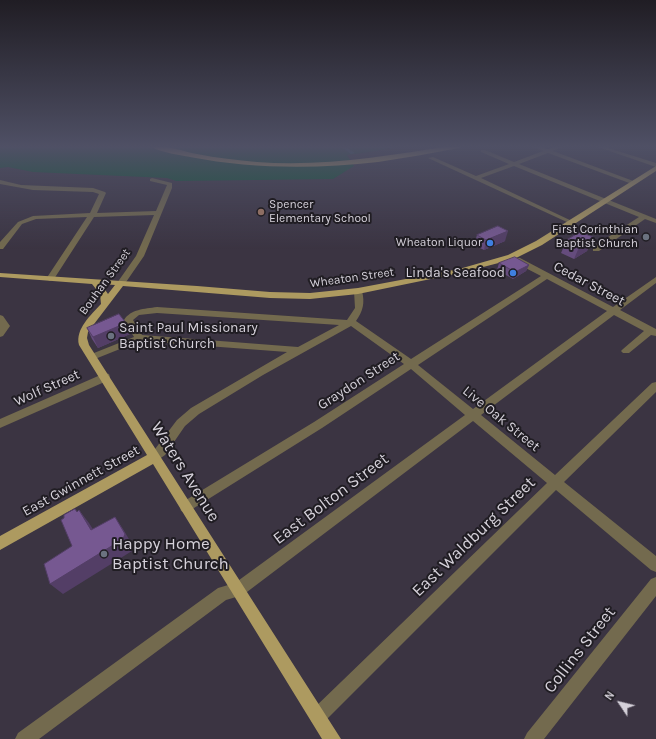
<!DOCTYPE html>
<style>
body{margin:0}
#map{position:relative;width:656px;height:739px;overflow:hidden;background:#3b3442;font-family:Karla,sans-serif}
canvas{display:block}
.north{position:absolute;left:600px;top:683px;width:40px;height:40px;-webkit-text-stroke:3px #201d23;paint-order:stroke;rotate:305deg;font-size:11px;font-weight:700;line-height:16px;text-align:center;color:#d5d1da}
.north::after{content:'';display:block;margin:auto;width:14px;height:18px;background:#d5d1da;clip-path:polygon(50% 0,100% 100%,50% 72%,0 100%)}
</style>
<div id="map">
<canvas width="656" height="739"></canvas>
<div class="north">N</div>
</div>
<script>
const c = document.querySelector('canvas').getContext('2d');
c.lineJoin = 'round';
function fillPath(path, color) {
  c.fillStyle = color;
  c.fill(path, 'evenodd');
}
function trace(path, color, width, dash) {
  c.strokeStyle = color;
  c.lineWidth = width;
  c.lineCap = dash ? 'butt' : 'round';
  c.setLineDash(dash || []);
  c.stroke(path);
}
function drawText(font, color, halo, rows, align = 'center') {
  c.font = font + ' Karla,sans-serif';
  c.lineWidth = 4;
  c.setLineDash([]);
  c.textBaseline = 'middle';
  c.strokeStyle = halo;
  c.fillStyle = color;
  for (const [text, x, y, turn = 0] of rows) {
    c.save();
    c.translate(x, y);
    c.rotate((+turn || 0) * Math.PI / 180);
    c.textAlign = isNaN(turn) ? turn : align;
    if (halo) c.strokeText(text, 0, 0);
    c.fillText(text, 0, 0);
    c.restore();
  }
}
fillPath(new Path2D(`
 M0 146H401L376 151 347 155 354 166 333 179 176 181 167 178 33 172 8 167 0 168Z`), '#065530');
fillPath(new Path2D(`
 M340 146H345L355 153 351 154Z`), '#266b80');
fillPath(new Path2D(`
 M531 146H538L548 149 558 146H564L553 151 636 182V184H632L548 153 519 164 656 219V223L645 219 599 251H593V247L639 217 514 166 481 178 574 222 569 223 428 158 433 157 476 176 509 164 481 152V150H485L514 162 543 151Z
 M595 146H602L656 163V167Z
 M152 178 172 183V188L144 256 124 285H118L117 283 136 256 154 215 94 217 54 279 50 281 46 279 87 217 36 219 22 224 3 249H0V242L18 222 33 216 90 213 99 194 93 192 33 190 0 184V180L21 185 93 188 105 192 106 193 97 213 156 211 167 185 150 181V179Z
 M514 258H520L613 307 656 277V283L620 310 654 328 656 329V336L651 335 629 353H623L621 351 623 349 644 331 614 315 481 415 555 475 652 383 656 382V392L564 482 656 556V572L651 570 556 490 324 722 318 725 312 722 309 716 312 710 547 483 473 421 243 595 226 600 39 739H15L18 733 218 588 235 583 465 415 411 369 322 428 186 513 181 511 180 507 181 503 314 422 404 364 351 326 263 375 199 414 185 426 165 455 155 462 151 461 149 457 177 420 191 408 287 352 140 341 95 359H89L87 357 89 355 134 337 124 320C131 309 144 309 157 307L347 320 355 308 354 291 358 288 362 291C365 303 363 311 356 321L411 359 541 276 514 262ZM547 279 607 311 473 409 418 365ZM157 313 339 325 298 347 142 335 133 320 139 315Z
 M0 315 3 316 10 326 3 336 0 337Z
 M105 373 109 374 110 377 109 380 0 428V419Z
 M656 577V596L544 739H524L527 733 651 579Z`), '#736a4e');
fillPath(new Path2D(`
 M656 166V171L542 245 514 259 460 273 358 294 310 299 270 298 123 286 88 332 87 338 89 345 341 739H322L153 464 0 550V536L147 455 79 345C75 329 91 315 101 304L100 294 92 284 0 277V273L197 286 270 292 310 293 358 288 459 269 508 255 536 241ZM101 284 115 285 108 294Z`), '#ad9a60');
fillPath(new Path2D(`
 M150 146C164 144 182 151 197 154 217 158 237 160 257 162 322 167 386 156 450 146H462L459 148C432 153 405 158 378 162 316 169 252 169 190 157 180 155 158 152 150 146Z`), '#c4ad66');
fillPath(new Path2D(`
 M477 235 505 241 484 250 474 245Z
 M593 237 587 251 574 259 561 253 567 240Z
 M499 263 529 265 526 271 513 279 497 270Z
 M126 323 130 334 98 348 92 339 87 328Z`), '#654c7d');
fillPath(new Path2D(`
 M508 231 505 241 484 250 486 240Z
 M593 237 587 251 574 259 580 245Z
 M529 265 526 271 513 279 515 272Z
 M126 323 130 334 98 348 93 337Z
 M79 510 89 523 101 542 91 530Z
 M115 517 123 529 133 546 132 551 63 594 50 584Z`), '#533e66');
const building = new Path2D(`
 M498 226 508 231 486 240 477 235Z
 M580 232 593 237 580 245 567 240Z
 M515 257 529 265 515 272 499 263Z
 M119 314 126 323 93 337 87 328Z
 M75 509 77 512 79 510 91 530 115 517 125 534 123 539 50 584 44 564 72 546 61 520 64 518V515Z`);
fillPath(building, '#765891');
trace(building, '#533e66', 1);
const sky = c.createLinearGradient(0, 0, 0, 249);
sky.addColorStop(0, '#201d24');
sky.addColorStop(0.59, '#4f5065');
sky.addColorStop(1, '#4f506500');
c.fillStyle = sky;
c.fillRect(0, 0, 656, 249);
for (const [x, y, r, color] of [
 [261,212,4,"#8d6e63"],
 [646,237,4,"#6b7280"],
 [490,243,4,"#3f7fe0"],
 [513,273,4,"#3f7fe0"],
 [111,336,4,"#6b7280"],
 [104,554,4,"#6b7280"]
]) {
  const dot = new Path2D();
  dot.arc(x, y, r, 0, 2 * Math.PI);
  c.fillStyle = color;
  c.fill(dot);
  trace(dot, '#201d23', 1.5);
}
drawText('12px', '#d5d1da', '#201d23', [
 ["Spencer",269,205,"left"],
 ["Elementary School",269,219,"left"],
 ["First Corinthian",638,230],
 ["Baptist Church",638,244],
 ["Wheaton Liquor",482,243]
], 'right');
drawText('12px', '#d5d1da', '#201d23', [
 ["Wheaton Street",352,278,-8],
 ["Bouhan Street",105,282,-54]
]);
drawText('14px', '#d5d1da', '#201d23', [
 ["Linda's Seafood",505,273],
 ["Saint Paul Missionary",119,328,"left"],
 ["Baptist Church",119,344,"left"]
], 'right');
drawText('14px', '#d5d1da', '#201d23', [
 ["Cedar Street",589,284,28],
 ["Graydon Street",359,381,-33],
 ["Wolf Street",47,388,-24],
 ["Live Oak Street",501,419,39],
 ["East Gwinnett Street",81,481,-29]
]);
drawText('17px', '#d5d1da', '#201d23', [
 ["Waters Avenue",185,472,58],
 ["East Bolton Street",331,499,-37],
 ["East Waldburg Street",474,537,-44],
 ["Collins Street",580,650,-52]
]);
drawText('17px', '#d5d1da', '#201d23', [
 ["Happy Home",112,544],
 ["Baptist Church",112,564]
], 'left');
</script>
